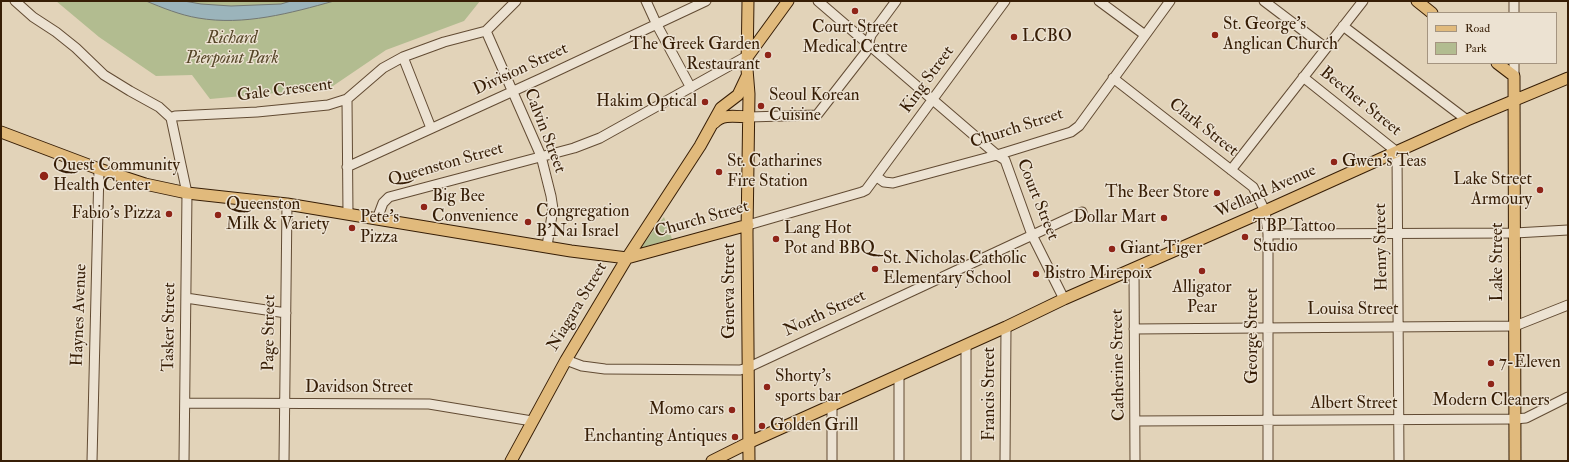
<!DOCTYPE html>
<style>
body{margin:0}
#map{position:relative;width:1569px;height:462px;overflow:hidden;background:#e2d3b9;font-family:"IM FELL Double Pica",serif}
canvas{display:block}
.frame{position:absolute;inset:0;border:2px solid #371e06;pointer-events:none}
.legend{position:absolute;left:1427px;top:12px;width:130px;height:52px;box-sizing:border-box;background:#ece2d2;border:1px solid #a49480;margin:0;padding:5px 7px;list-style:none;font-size:12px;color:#371e06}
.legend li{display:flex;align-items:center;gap:8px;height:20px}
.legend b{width:20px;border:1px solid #a49480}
</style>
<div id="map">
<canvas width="1569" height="462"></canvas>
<div class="frame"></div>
<ul class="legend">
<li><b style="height:5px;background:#e1ba7c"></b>Road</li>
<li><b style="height:11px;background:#b2bc90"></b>Park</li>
</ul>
</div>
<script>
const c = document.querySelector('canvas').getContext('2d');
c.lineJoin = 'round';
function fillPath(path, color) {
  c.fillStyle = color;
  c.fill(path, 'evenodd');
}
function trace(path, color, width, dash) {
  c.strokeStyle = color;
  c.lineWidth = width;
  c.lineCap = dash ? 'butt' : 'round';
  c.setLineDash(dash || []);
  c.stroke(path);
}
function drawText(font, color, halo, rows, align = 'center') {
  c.font = font + ' "IM FELL Double Pica",serif';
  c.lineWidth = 3;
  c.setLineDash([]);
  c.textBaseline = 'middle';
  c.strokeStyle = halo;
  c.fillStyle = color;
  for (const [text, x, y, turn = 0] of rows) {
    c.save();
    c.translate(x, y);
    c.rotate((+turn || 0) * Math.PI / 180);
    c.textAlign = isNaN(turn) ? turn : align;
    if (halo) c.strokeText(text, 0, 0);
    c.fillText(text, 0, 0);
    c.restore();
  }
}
fillPath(new Path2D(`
 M56 1H480L464 21 386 50 330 88 210 99 192 75 156 76 99 37Z
 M664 217 672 239 640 248Z`), '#b2bc90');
const water = new Path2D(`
 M146 1H184L201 4 231 6 281 4 291 1H334C291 13 244 26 198 18 180 15 163 8 146 1Z`);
fillPath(water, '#9bb4bb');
trace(water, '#737873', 1);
const minor = new Path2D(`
 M15 1 33 17 56 32 76 48 104 75 130 91 159 107 171 118 187 193 184 461
 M646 1 657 25 691 88
 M818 1 997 155 1005 160 1032 235 1064 299
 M1099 1 1145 35
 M1264 1 1326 48
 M1514 13V1
 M1343 26 1467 120
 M486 31 541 156 551 196 553 209 547 246
 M403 57 431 128
 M1514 76V63
 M1303 77 1397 152 1399 461
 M1113 78 1253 187 1265 211 1268 234V461
 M347 99 348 214
 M749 117 817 115 866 52 871 35 896 1
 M171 118 175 116 257 112 328 105 347 99 383 68 403 57 444 42 486 31 516 1
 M347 167 542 78 706 1
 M1231 170 1363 1
 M877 177 884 182 893 183 997 155 1071 132 1079 126 1170 1
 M377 219 383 203 389 197 574 148 600 138 747 56
 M748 225 862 192 866 190 1005 1
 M1268 234 1515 233 1568 230
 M1134 269 1135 461
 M186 298 286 313
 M1134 329 1515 326 1568 305
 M566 360 582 366 605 369 740 370 747 368 1082 212
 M899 375V461
 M185 403 429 404 532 421
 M832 406V461
 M1135 421 1515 419 1526 418 1568 397
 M92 461 99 169
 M284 461 287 204
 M966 461V345
 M1005 461 1006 327`);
const major = new Path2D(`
 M748 1 747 69 749 94 747 233 749 461
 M1417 1 1432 13
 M748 56 788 1
 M1497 63 1514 76 1515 461
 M714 123C723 113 737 117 749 117
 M1 132 99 169 145 184 187 193 287 204 377 219 571 251 627 258 748 225
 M511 461 566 360 627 258 700 146 721 108 738 95 747 76
 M712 461 748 443 1006 327 1064 299 1256 215 1467 120 1568 78`);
trace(minor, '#624b33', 11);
trace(major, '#371e06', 13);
trace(minor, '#ece2d2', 9);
trace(major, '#e1ba7c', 11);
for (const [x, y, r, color] of [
 [855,11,4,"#8f2418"],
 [1215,35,4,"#8f2418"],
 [1014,37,4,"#8f2418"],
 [768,55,4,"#8f2418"],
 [705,102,4,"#8f2418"],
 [761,106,4,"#8f2418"],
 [1334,162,4,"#8f2418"],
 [719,172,4,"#8f2418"],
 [44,176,5,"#8f2418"],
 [1540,190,4,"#8f2418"],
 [1217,193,4,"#8f2418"],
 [424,207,4,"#8f2418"],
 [169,214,4,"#8f2418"],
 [218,215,4,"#8f2418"],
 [1164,218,4,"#8f2418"],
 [528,222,4,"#8f2418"],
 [352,228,4,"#8f2418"],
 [1245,237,4,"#8f2418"],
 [776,239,4,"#8f2418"],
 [1112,249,4,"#8f2418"],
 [875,269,4,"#8f2418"],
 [1202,271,4,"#8f2418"],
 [1036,274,4,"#8f2418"],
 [1491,363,4,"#8f2418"],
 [1491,384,4,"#8f2418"],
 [767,387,4,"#8f2418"],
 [732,410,4,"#8f2418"],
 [762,426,4,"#8f2418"],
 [735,437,4,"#8f2418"]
]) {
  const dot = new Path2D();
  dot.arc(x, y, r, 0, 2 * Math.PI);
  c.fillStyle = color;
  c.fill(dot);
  trace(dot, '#ece2d2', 1.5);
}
drawText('17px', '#371e06', '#ece2d2', [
 ["St. George's",1223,25],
 ["Anglican Church",1223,45],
 ["Court Street",855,28,"center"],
 ["Medical Centre",855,48,"center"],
 ["LCBO",1022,37],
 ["The Greek Garden",760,45,"right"],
 ["Restaurant",760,65,"right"],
 ["Seoul Korean",769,96],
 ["Cuisine",769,116],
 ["Hakim Optical",697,102,"right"],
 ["St. Catharines",727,162],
 ["Fire Station",727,182],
 ["Gwen's Teas",1342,162],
 ["Quest Community",53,166],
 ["Health Center",53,186],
 ["Lake Street",1532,180,"right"],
 ["Armoury",1532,200,"right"],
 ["The Beer Store",1209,193,"right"],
 ["Big Bee",432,197],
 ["Convenience",432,217],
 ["Queenston",226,205],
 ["Milk & Variety",226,225],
 ["Congregation",536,212],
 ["B'Nai Israel",536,232],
 ["Fabio's Pizza",161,214,"right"],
 ["Pete's",360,218],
 ["Pizza",360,238],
 ["Dollar Mart",1156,218,"right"],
 ["TBP Tattoo",1253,227],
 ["Studio",1253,247],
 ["Lang Hot",784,229],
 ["Pot and BBQ",784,249],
 ["Giant Tiger",1120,249],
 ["St. Nicholas Catholic",883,259],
 ["Elementary School",883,279],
 ["Bistro Mirepoix",1044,274],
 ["Alligator",1202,288,"center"],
 ["Pear",1202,308,"center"],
 ["7-Eleven",1499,363],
 ["Shorty's",775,377],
 ["sports bar",775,397],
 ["Modern Cleaners",1491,401,"center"],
 ["Momo cars",724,410,"right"],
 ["Golden Grill",770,426],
 ["Enchanting Antiques",727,437,"right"]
], 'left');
drawText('italic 17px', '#564628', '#ece2d2', [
 ["Richard",232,39],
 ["Pierpoint Park",232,59]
]);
drawText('17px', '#371e06', '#ece2d2', [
 ["Division Street",521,70,-25],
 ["King Street",928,80,-54],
 ["Gale Crescent",285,91,-7],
 ["Beecher Street",1360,102,39],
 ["Clark Street",1203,128,38],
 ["Church Street",1017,129,-18],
 ["Calvin Street",544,131,69],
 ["Queenston Street",446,165,-16],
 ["Welland Avenue",1266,192,-24],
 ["Court Street",1037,200,68],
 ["Church Street",702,220,-16],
 ["Henry Street",1382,247,-91],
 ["Lake Street",1498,262,-90],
 ["Geneva Street",730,291,-90],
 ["Niagara Street",578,307,-59],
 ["Louisa Street",1353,310],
 ["North Street",825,314,-25],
 ["Haynes Avenue",80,315,-88],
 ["Tasker Street",170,327,-89],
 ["Page Street",270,333,-89],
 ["George Street",1253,336,-90],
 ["Catherine Street",1119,365,-91],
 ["Davidson Street",359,388],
 ["Francis Street",990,394,-90],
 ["Albert Street",1354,404]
]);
</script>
